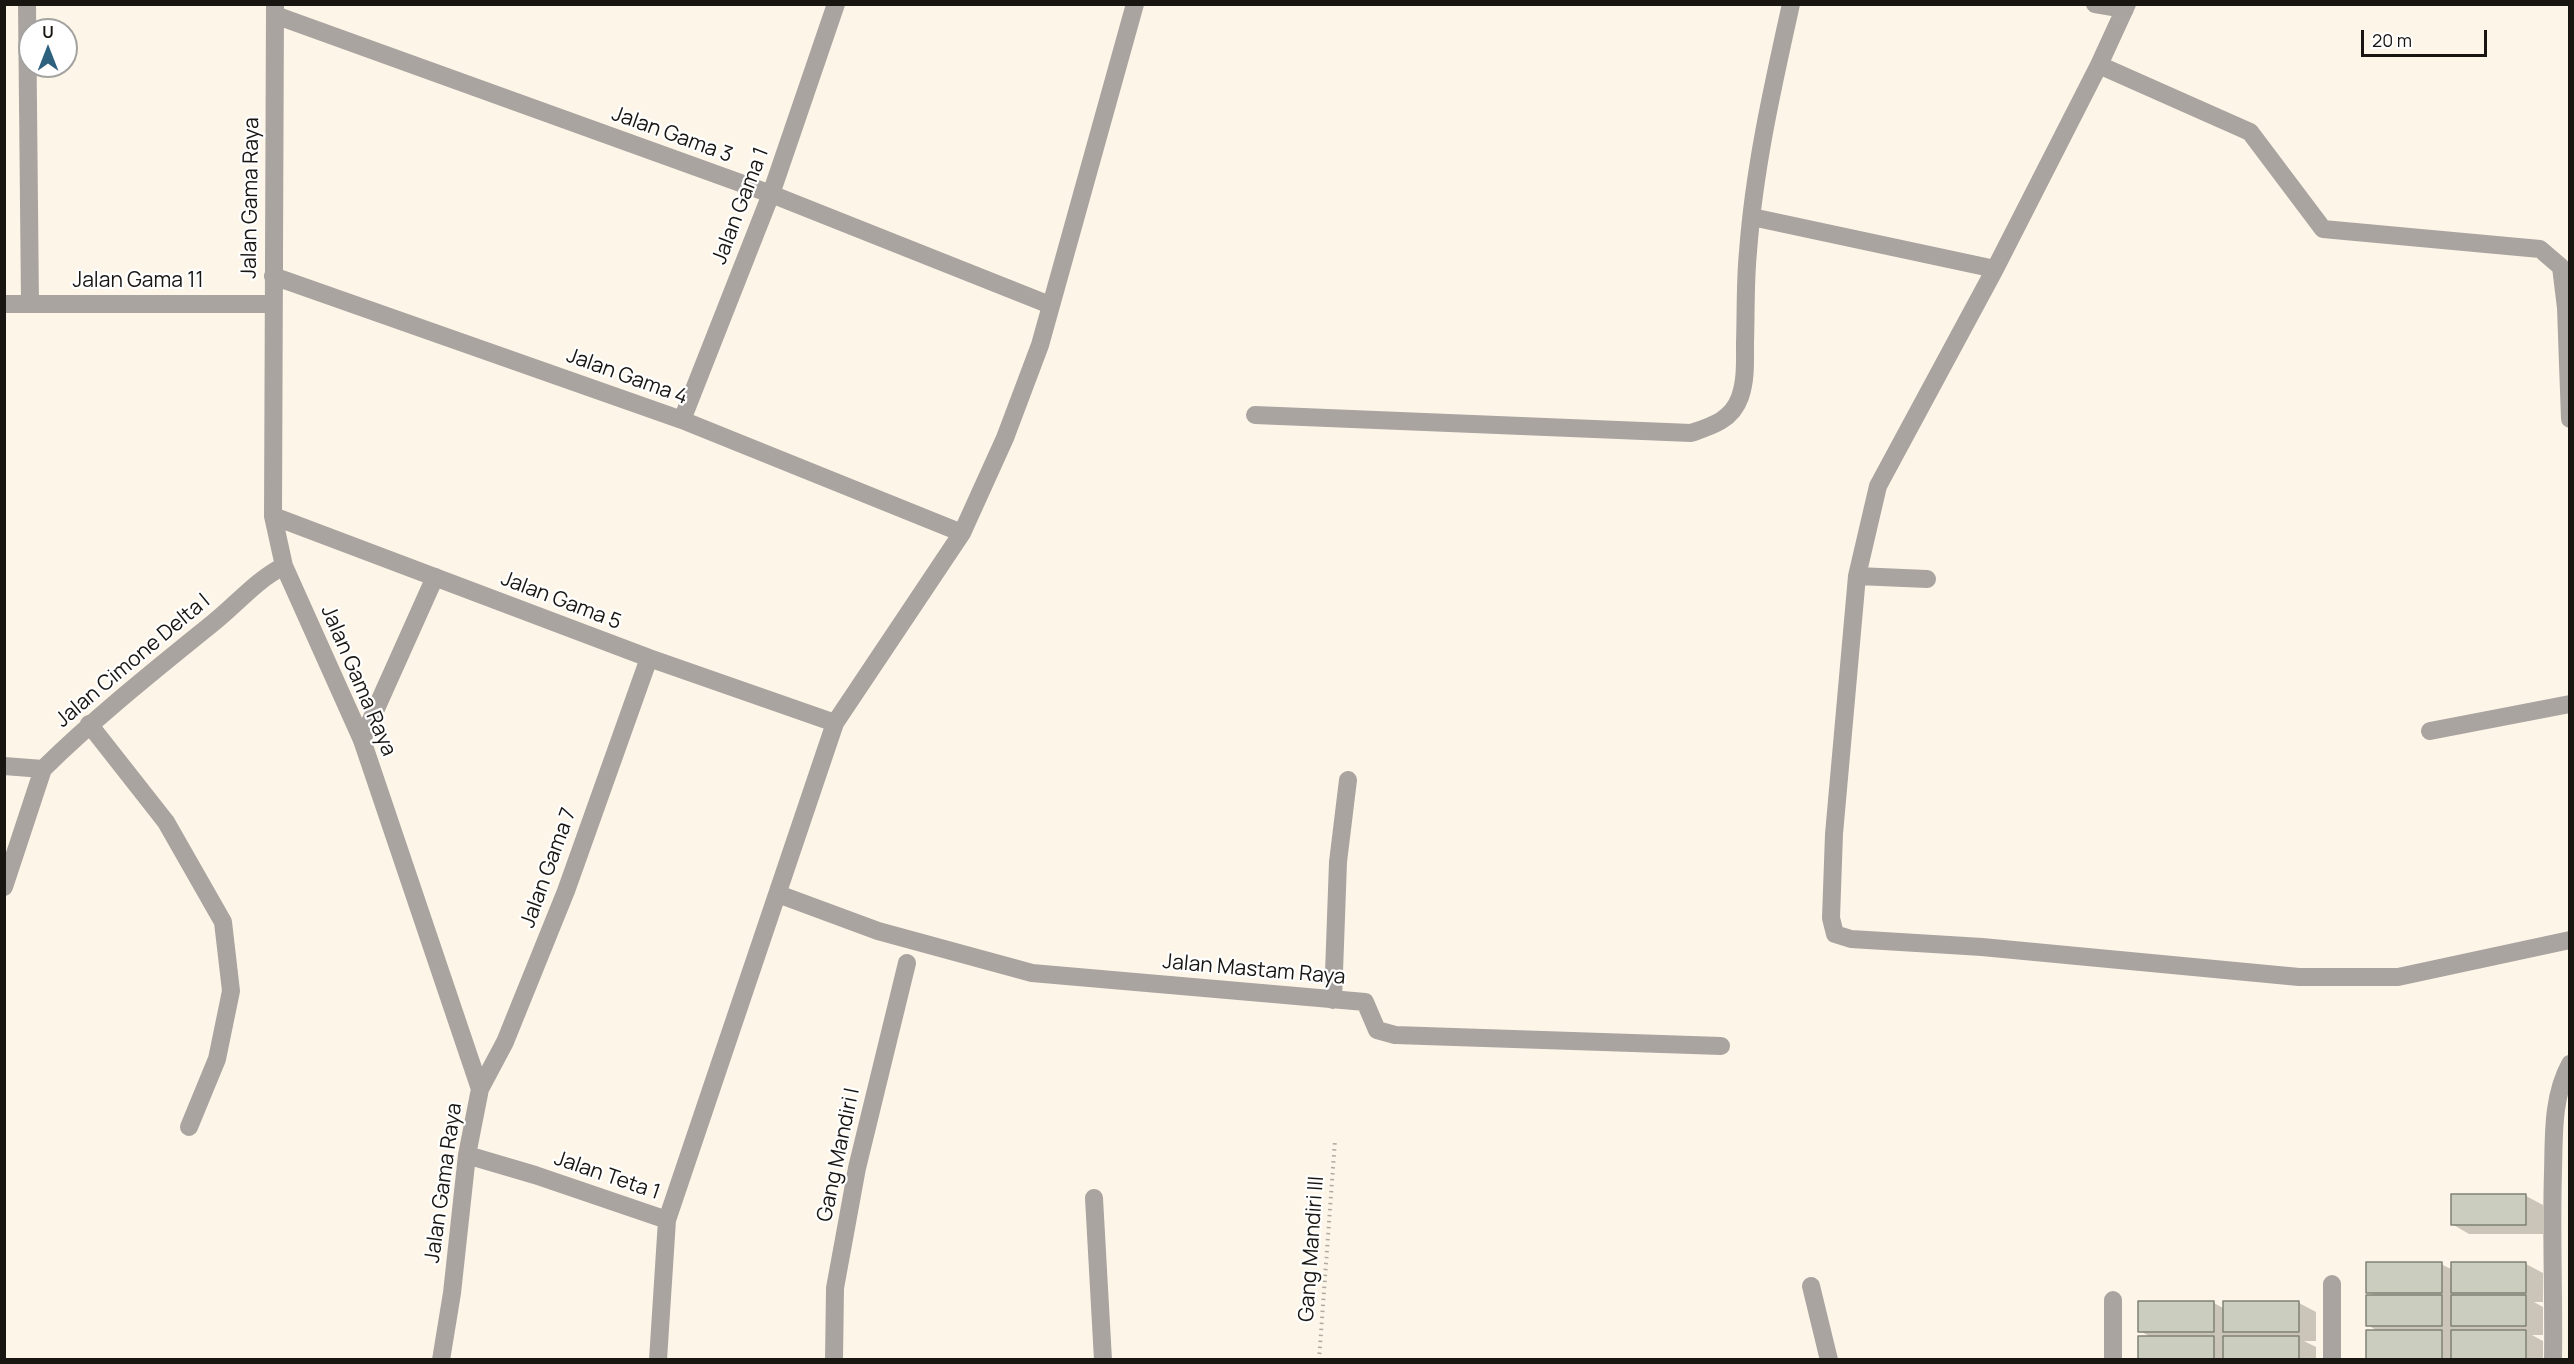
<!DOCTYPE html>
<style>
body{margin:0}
#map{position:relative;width:2574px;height:1364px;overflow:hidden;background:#fdf6e8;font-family:Manrope,sans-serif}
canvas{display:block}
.frame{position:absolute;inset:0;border:6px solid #191612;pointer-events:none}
.north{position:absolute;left:18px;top:18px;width:60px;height:60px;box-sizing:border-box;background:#fff;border:2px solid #a3a2a0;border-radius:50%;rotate:0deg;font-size:16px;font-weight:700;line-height:24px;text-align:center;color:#191612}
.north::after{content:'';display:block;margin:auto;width:21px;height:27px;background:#2d617d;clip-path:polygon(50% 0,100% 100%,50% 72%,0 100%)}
.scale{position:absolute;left:2361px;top:30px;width:126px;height:27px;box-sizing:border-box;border:3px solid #191612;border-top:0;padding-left:8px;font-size:18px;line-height:21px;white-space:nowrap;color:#191612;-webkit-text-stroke:4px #fff;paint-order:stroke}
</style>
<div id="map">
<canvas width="2574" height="1364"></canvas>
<div class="frame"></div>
<div class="north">U</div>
<div class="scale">20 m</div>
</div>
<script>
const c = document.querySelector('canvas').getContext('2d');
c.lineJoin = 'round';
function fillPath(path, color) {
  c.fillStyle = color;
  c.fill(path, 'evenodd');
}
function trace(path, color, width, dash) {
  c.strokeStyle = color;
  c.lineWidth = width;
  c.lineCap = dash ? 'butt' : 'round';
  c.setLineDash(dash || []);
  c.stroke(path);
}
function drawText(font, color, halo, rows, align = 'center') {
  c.font = font + ' Manrope,sans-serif';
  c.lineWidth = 4.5;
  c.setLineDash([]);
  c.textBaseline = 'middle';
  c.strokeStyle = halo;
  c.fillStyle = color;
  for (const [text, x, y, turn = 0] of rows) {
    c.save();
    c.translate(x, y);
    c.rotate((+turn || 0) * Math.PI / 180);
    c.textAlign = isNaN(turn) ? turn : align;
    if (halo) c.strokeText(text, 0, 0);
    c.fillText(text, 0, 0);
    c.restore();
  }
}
fillPath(new Path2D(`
 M2526 1196 2543 1205V1234H2469L2452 1224Z
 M2441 1264 2453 1270 2526 1264 2543 1273V1302H2534L2543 1307V1335H2532L2543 1341V1360H2367L2379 1332 2368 1325 2377 1297 2368 1292Z
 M2214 1303 2225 1309 2299 1303 2316 1312V1341H2304L2316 1347V1360H2140L2151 1337 2140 1331Z`), '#0003');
const building = new Path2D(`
 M2451 1194H2526V1225H2451Z
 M2366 1262H2442V1293H2366Z
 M2451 1262H2526V1293H2451Z
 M2366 1295H2442V1326H2366Z
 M2451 1295H2526V1326H2451Z
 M2138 1301H2214V1332H2138Z
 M2223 1301H2299V1332H2223Z
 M2366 1330H2442V1360H2366Z
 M2451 1330H2526V1360H2451Z
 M2138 1336H2214V1360H2138Z
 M2223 1336H2299V1360H2223Z`);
fillPath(building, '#cbcdbf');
trace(building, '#7f8174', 1.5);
trace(new Path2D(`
 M1319 1360 1335 1140`), '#afaa9f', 4, [1.5, 4.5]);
trace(new Path2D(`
 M89 724 166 822 223 922 231 991 217 1059 189 1127
 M362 740 435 577`), '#aaa4a1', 18);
trace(new Path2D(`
 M27 4 30 304
 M275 4 273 516 284 566 362 740 480 1089 467 1155 452 1293 441 1360
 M2095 4 2125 9
 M2127 4 2099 65 1995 269 1878 486 1857 576 1834 834 1831 918 1835 934 1851 939 1982 947 2299 977H2398L2570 940
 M275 15 771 194 1050 305
 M2099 65 2250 132 2323 229 2540 249 2561 267 2566 308 2570 419
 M1752 217 1995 269
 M273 276 682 420 962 533
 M4 304H273
 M1255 415 1691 433C1712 426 1732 420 1740 397 1746 380 1745 361 1745 343 1746 313 1745 282 1748 252 1754 169 1773 85 1791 4
 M682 420 771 194 836 4
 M273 516 649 658 835 723
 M1857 576 1927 579
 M2430 731 2570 704
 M4 766 43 769C97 716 155 670 213 623 237 604 256 580 284 566
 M4 887 43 769
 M778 894 878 931 1032 973 1365 1002 1377 1030 1395 1035 1721 1046
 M1333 1000 1338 862 1348 780
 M480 1089 505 1042 566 891 649 658
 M467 1155 535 1175 667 1220 658 1360
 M1094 1198 1103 1360
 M667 1220 835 723 962 533 1005 438 1040 345 1135 4
 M2332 1284V1360
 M1811 1286 1829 1360
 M2113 1300V1360
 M834 1360 835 1288 857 1168 907 963
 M2553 1360C2554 1297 2551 1234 2553 1172 2554 1136 2552 1097 2570 1064`), '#aaa4a1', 18);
drawText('21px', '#191612', '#fff', [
 ["Jalan Gama 3",672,135,20],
 ["Jalan Gama Raya",251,198,-89],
 ["Jalan Gama 1",741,206,-69],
 ["Jalan Gama 11",138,281],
 ["Jalan Gama 4",627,377,20],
 ["Jalan Gama 5",561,601,21],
 ["Jalan Cimone Delta I",133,661,-40],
 ["Jalan Gama Raya",358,681,67],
 ["Jalan Gama 7",549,868,-70],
 ["Jalan Mastam Raya",1254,970,5],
 ["Gang Mandiri I",839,1155,-78],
 ["Jalan Teta 1",607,1176,19],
 ["Jalan Gama Raya",444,1183,-82],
 ["Gang Mandiri III",1312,1249,-86]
]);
</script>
